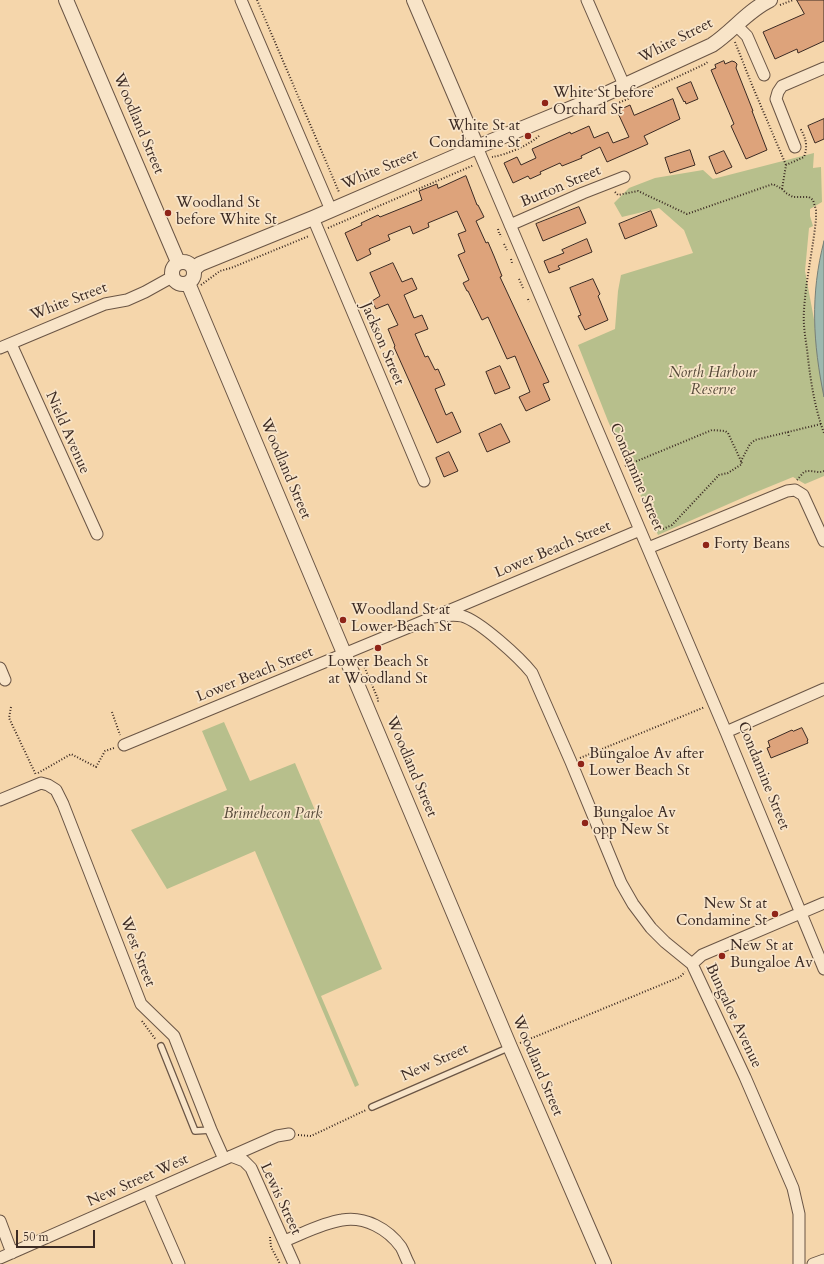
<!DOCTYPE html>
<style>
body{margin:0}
#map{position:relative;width:824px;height:1264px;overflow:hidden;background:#f5d6ab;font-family:Cardo,serif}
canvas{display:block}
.scale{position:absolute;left:16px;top:1230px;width:79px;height:18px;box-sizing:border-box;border:2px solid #3b2a23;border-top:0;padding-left:5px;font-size:12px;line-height:14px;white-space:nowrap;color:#3b2a23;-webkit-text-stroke:3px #f8e4c8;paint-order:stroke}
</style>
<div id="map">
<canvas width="824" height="1264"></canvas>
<div class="scale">50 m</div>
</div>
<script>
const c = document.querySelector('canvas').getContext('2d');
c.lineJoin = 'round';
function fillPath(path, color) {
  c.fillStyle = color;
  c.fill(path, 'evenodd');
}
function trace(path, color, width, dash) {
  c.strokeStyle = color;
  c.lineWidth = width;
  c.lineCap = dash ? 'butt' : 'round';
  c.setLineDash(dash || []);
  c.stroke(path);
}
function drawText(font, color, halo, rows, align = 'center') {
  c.font = font + ' Cardo,serif';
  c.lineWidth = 3.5;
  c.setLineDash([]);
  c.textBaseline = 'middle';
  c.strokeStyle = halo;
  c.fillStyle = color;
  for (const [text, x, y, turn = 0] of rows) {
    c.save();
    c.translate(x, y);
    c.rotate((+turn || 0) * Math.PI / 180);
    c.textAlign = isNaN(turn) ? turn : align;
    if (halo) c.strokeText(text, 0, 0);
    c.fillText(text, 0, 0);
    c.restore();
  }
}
fillPath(new Path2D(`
 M814 153 813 168 821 167 822 202 810 209V216L813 226 809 228 805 271 824 373V476L805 484 793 477 749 495 658 535 608 421 578 345 615 329 618 291 621 275 693 253 684 230 659 208 622 217 614 203 629 188 655 178 703 170 713 179Z
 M224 722 250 781 295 763 382 969 321 996 359 1085 355 1087 255 851 167 889 131 830 227 790 202 731Z`), '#b7bf8c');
const water = new Path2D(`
 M824 241V397C813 343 810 295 824 241Z`);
fillPath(water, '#9db8af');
trace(water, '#767f77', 1);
const building = new Path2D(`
 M797 0H824V41L798 53 797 49 775 59 763 32 804 14Z
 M724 61 725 64 732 61 735 62 737 64 736 68 753 111H752L767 150 746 159 731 126 734 124 711 70 716 68 715 65Z
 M691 82 698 99 686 104 685 101 684 102 677 88Z
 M673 99 680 119 644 136 648 144 607 162 600 147 581 156 582 158 562 166 560 163 540 172 541 174 530 179 528 176 513 183 504 163 517 157 521 165 536 158 532 149 570 132 571 134 589 126 594 138 608 132 613 143 629 137 617 111 630 105 634 115Z
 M824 119V139L815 143 808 126Z
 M690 150 695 165 670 173 665 158Z
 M724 151 732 167 716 174 709 157Z
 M466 176 477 205H478L484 217 476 221 486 243 488 242 494 256 502 276 500 277 549 382 543 384 550 400 526 411 519 397 530 392 515 356 507 359 488 317 482 320 468 291H467L463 283 469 280 458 255 465 252 458 234 466 231 457 211 428 223 429 227 413 234 410 226 388 235 390 240 369 249 371 254 357 261 345 233 362 225 361 223 378 215 380 217 422 200 419 191 437 184 438 188Z
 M579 207 586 223 543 241 536 224Z
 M651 211 657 226 625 239 619 224Z
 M587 239 592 252 558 266 560 269 549 273 544 261 564 253 562 250Z
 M393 263 402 282 412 278 417 289 404 295 414 318 422 315 428 329 415 334 425 357 428 356 435 370 438 369 445 385 435 389 446 415 452 412 461 432 437 443 394 347 395 346 388 329 398 325 388 304 376 309 372 301 380 296 370 273Z
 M593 279 600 294 598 296 608 320 585 330 578 316 581 315 570 288Z
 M500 366 510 388 495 394 486 372Z
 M501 424 510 442 487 452 479 434Z
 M449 452 458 471 444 477 436 458Z
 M802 728 808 740 807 741 808 743 771 758 767 748 770 747 768 741 792 730 793 731Z`);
fillPath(building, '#dda37b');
trace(building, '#3b2a23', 1);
const service = new Path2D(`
 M161 1046 195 1131 211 1130
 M372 1107 510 1047`);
const minor = new Path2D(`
 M241 0 331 210
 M587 0 624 85
 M736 25 747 36 764 75
 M477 147 726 732 824 969
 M795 147 776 99 778 92 782 86 824 68
 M313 218 424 481
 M510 225 583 193 624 177
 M11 344 97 534
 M0 348 105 304 127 300 145 292 172 277
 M648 548 787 491 795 490 803 495 824 541
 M433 617C443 616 452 614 462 616 480 621 520 658 532 673L571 762 621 883 633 904 651 928 665 942 692 964 745 1077 793 1188 799 1214V1264
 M0 668 5 680
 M726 732 824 689
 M124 745 460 606 640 530
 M0 800 41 783 48 785 56 790 63 804 141 1004 174 1036 211 1130 224 1159
 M692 964 702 955 824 903
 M231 1156 244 1161 251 1168 294 1264
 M148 1193 179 1264
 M0 1221 12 1253
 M284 1241C302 1234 322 1223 342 1220 365 1216 388 1229 401 1247 404 1252 406 1259 409 1264
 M0 1258 277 1136 289 1134
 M813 1264 824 1260`);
const tertiary = new Path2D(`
 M66 0 178 262
 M414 0 477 147
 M172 273a11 11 0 1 1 22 0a11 11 0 1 1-22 0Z
 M194 269 200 264 313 218 477 147 601 96 712 45C733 31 747 11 770 0
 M188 283 510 1047 604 1264`);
trace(service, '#6a5545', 8);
trace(minor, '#6a5545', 13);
trace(tertiary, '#6a5545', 16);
trace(new Path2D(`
 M257 0 339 192
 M780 5 793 0
 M735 42 752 85 786 165
 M611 106 647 91 705 64 709 61
 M492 157C506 155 530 145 540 135
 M782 189 786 165 804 157C808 146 806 138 800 128
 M615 192 618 195 638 191 687 214 773 184 782 189 786 193 793 197H809L813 200 816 210V219C813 249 806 279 804 310 803 323 805 336 807 349 810 377 814 406 824 433
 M328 228 474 165
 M498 229 499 233
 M500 234 501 237
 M504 244 507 250
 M511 259 512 263
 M519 279 523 288
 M201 285 220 271 231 268 309 236
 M528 299 529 302
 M788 432 789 437
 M625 466 712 430 725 431 728 433 741 461 750 444 755 440 821 424
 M797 480C799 478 802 474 804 472 811 469 818 474 824 471
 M663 529 672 525 719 475 728 473 742 464 741 461
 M361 659 378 699V702
 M11 707 9 718 36 775
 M112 712 120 735
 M580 758 705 707
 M38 773 71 754 96 767 105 751 114 748
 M142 1021 156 1040
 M520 1043 680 977 685 972
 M298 1135 311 1136 366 1110
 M270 1237 271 1247 280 1264`), '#3b2a23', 2, [1, 2]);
trace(service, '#f8e4c8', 5.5);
trace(minor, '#f8e4c8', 11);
trace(tertiary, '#f8e4c8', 14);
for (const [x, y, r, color] of [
 [545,103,4,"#8f2418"],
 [528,136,4,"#8f2418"],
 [168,213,4,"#8f2418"],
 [706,545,4,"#8f2418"],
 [343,620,4,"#8f2418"],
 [378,648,4,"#8f2418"],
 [581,764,4,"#8f2418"],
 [585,823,4,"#8f2418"],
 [775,914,4,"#8f2418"],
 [722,956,4,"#8f2418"]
]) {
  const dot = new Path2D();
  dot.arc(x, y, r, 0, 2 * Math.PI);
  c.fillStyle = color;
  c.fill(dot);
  trace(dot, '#f8e4c8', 1.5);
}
drawText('15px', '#3b2a23', '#f8e4c8', [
 ["White Street",676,41,-27],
 ["Woodland Street",138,124,67],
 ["White Street",380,170,-23],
 ["Burton Street",561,187,-23],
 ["White Street",69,302,-21],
 ["Jackson Street",382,344,67],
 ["Nield Avenue",67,433,66],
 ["Woodland Street",285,469,67],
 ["Condamine Street",636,477,67],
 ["Lower Beach Street",553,550,-23],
 ["Lower Beach Street",255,675,-22],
 ["Woodland Street",411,767,67],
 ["Condamine Street",763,776,68],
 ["West Street",137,952,69],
 ["Bungaloe Avenue",733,1016,65],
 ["New Street",435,1063,-24],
 ["Woodland Street",537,1066,67],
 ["New Street West",138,1181,-24],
 ["Lewis Street",280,1199,65]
]);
drawText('15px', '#3b2a23', '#f8e4c8', [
 ["White St before",553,94],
 ["Orchard St",553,111],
 ["White St at",520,127,"right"],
 ["Condamine St",520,144,"right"],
 ["Woodland St",176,204],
 ["before White St",176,221],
 ["Forty Beans",714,545],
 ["Woodland St at",351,611],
 ["Lower Beach St",351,628],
 ["Lower Beach St",378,663,"center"],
 ["at Woodland St",378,680,"center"],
 ["Bungaloe Av after",589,755],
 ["Lower Beach St",589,772],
 ["Bungaloe Av",593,814],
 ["opp New St",593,831],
 ["New St at",767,905,"right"],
 ["Condamine St",767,922,"right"],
 ["New St at",730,947],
 ["Bungaloe Av",730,964]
], 'left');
drawText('italic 15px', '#544838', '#f8e4c8', [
 ["North Harbour",713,374],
 ["Reserve",713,391],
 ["Brimebecon Park",273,815]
]);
</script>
